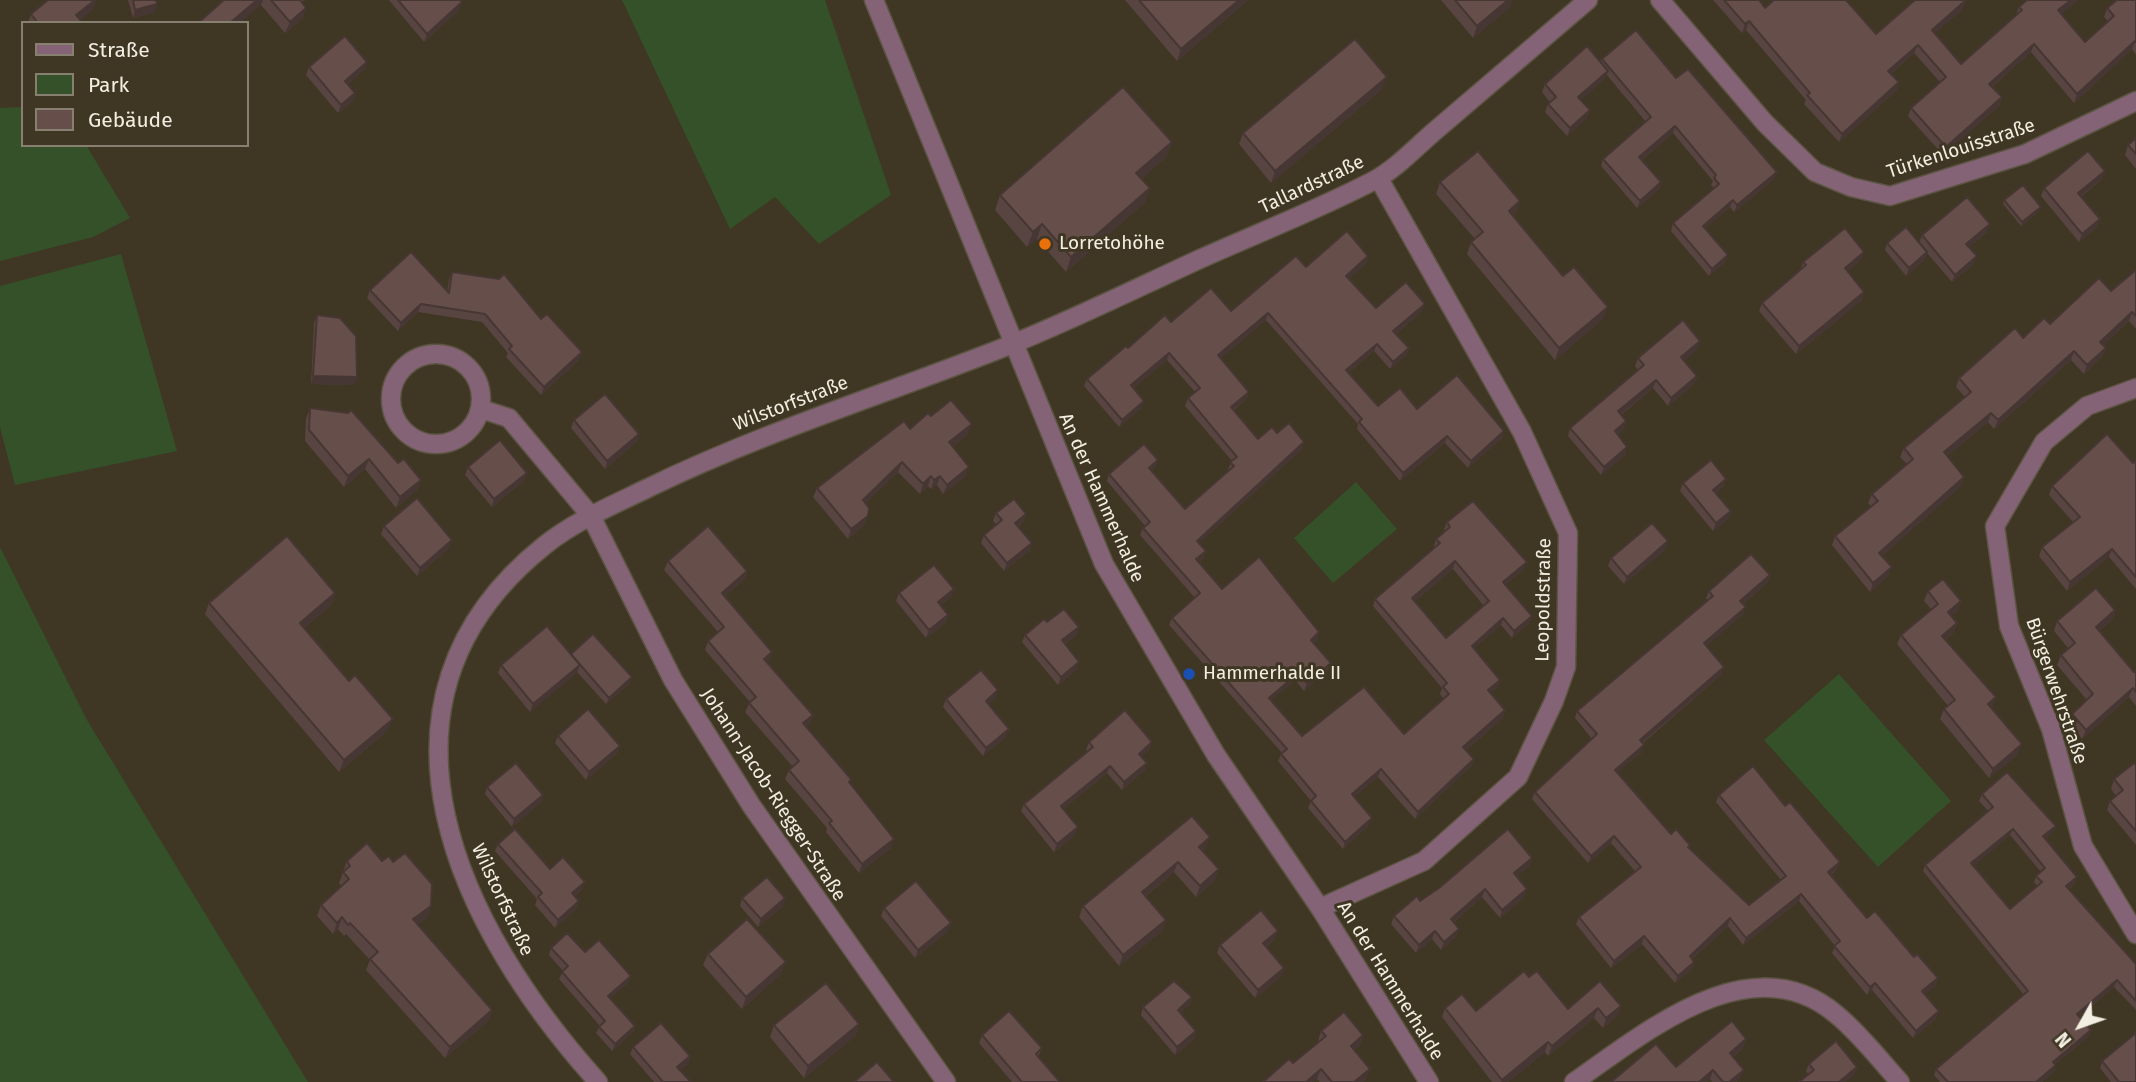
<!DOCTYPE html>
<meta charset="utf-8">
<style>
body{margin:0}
#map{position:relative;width:2136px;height:1082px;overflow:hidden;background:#3f3724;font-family:"Fira Sans",sans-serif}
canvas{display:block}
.legend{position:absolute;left:21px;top:21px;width:228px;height:126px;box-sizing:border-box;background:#3f3724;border:2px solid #878070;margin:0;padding:9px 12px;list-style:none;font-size:21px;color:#f3eee2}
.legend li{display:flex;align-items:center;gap:14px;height:35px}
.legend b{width:35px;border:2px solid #878070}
.north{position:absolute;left:2045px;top:991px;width:70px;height:70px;-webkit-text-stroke:5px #3f3724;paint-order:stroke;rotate:230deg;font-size:19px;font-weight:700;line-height:28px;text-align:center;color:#f3eee2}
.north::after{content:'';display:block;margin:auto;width:24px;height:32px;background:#f3eee2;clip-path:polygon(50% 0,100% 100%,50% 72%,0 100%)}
</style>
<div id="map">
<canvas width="2136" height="1082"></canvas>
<ul class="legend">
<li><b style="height:9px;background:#856377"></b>Straße</li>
<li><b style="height:19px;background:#345129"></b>Park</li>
<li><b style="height:19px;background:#664f4a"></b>Gebäude</li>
</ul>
<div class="north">N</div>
</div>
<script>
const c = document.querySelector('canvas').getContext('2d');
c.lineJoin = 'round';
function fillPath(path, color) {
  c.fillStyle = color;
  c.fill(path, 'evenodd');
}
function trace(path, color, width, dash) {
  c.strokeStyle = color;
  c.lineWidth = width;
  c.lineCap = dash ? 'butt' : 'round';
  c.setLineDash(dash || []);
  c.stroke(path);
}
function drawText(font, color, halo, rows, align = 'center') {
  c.font = font + ' "Fira Sans",sans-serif';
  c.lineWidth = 6;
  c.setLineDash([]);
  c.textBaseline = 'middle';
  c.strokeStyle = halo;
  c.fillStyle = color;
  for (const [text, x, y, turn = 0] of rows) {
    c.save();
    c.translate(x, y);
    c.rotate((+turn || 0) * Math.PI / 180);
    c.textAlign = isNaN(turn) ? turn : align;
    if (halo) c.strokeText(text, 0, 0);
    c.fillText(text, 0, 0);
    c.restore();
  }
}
fillPath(new Path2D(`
 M622 0H825L891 195 819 244 775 197 730 229Z
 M23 107V145H86L130 218 93 237 0 261V108Z
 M121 254 177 451 15 485 0 427V286Z
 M1356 482 1397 529 1333 583 1294 538Z
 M0 547 87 720 308 1082H0Z
 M1839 674 1951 801 1878 867 1764 740Z`), '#345129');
const street = new Path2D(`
 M874 0 1104 564 1216 755 1320 908 1429 1082
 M1660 0 1765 123 1815 172 1851 187 1890 196 2025 154 2136 101
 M391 399a45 45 0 1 1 90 0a45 45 0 1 1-90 0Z
 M2136 388 2087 406 2044 442 1995 526 2009 626 2051 729 2083 846 2136 934
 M481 409 509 418 591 516 673 680 751 805 946 1082
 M1320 908 1424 861 1518 777 1554 701 1566 667 1568 533 1522 432 1379 179
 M598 1082C461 930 347 703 545 545 575 521 613 505 648 488 765 431 889 393 1010 345 1074 319 1137 288 1200 259 1258 233 1317 210 1373 181 1396 169 1417 146 1436 130 1487 86 1538 43 1588 0
 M1574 1082C1646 1032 1752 942 1837 1015 1860 1034 1880 1060 1900 1082`);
trace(street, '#5c5442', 21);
trace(street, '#856377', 18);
fillPath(new Path2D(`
 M48 0H96L92 10 80 20 83 23H28L31 14Z
 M128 0H156L155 12 133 18Z
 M224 0H304L302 2 306 8 302 19 285 33 261 5Z
 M389 0H460L459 10 424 42Z
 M1125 0H1248L1177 61Z
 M1441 0H1512L1510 7 1473 38Z
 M1713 0H1759L1765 8 1876 34 1963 9 1935 33 1961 64 2016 15 2019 7 2078 0 2061 14 2085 42 2108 21 2104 17 2107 8 2136 0V55L2132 49 2074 103 2031 52 1992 87 2002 97 1999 106 1943 155 1908 116 1911 108 1940 82 1914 53 1891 74 1899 82 1896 91 1839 142 1804 104 1806 100 1746 30 1742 33Z
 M1602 59 1676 78 1774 179 1734 212 1730 207 1705 228 1725 262 1709 276 1671 231 1673 223 1714 188 1711 185 1713 181 1673 133 1642 160 1661 182 1659 189 1637 208 1601 166 1603 159 1646 122 1606 74 1605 78 1581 100 1587 118 1567 136 1545 112 1548 104 1550 102 1542 92 1545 84 1600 62Z
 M367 62 364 70 348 84 355 93 353 101 338 113 306 75 309 67Z
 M1382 89 1271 183 1239 144 1243 133Z
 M2136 138V169L2125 155 2128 145Z
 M1172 142 1166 157 1142 178 1150 188 1144 203 1066 272 1037 239 1027 247 995 210 1000 195Z
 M2102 179 2081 197 2100 219 2097 227 2079 242 2041 196 2044 188Z
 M1440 182 1520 201 1516 213 1513 215 1563 276 1603 319 1555 360 1467 254 1471 242 1475 239 1436 194Z
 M2004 200 2039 211 2021 226 2003 204Z
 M1987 232 1969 247 1974 264 1952 282 1927 253 1924 260 1906 276 1885 250 1887 243H1919L1922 235Z
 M1368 256 1366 264 1349 278 1376 308 1422 311 1396 334 1409 348 1406 355 1390 369 1374 351 1348 373 1378 406 1417 409 1504 431 1502 438 1468 468 1445 443 1400 481 1357 429 1358 424 1266 320 1221 358 1249 392 1246 399 1234 410 1258 439 1277 433 1302 449 1199 543 1206 551 1203 558 1199 562 1222 589 1319 632 1317 640 1313 643 1328 670 1304 691 1295 680 1271 700 1302 736 1404 734 1444 699 1440 694 1442 688 1373 606 1375 599 1435 548 1434 546 1436 539 1445 531 1444 529 1447 522 1524 569 1505 585 1529 623 1512 638 1501 625 1474 648 1498 687 1490 693 1503 718 1466 750 1474 759 1471 766 1415 819 1378 777 1354 797 1369 825 1343 849 1308 808 1311 801 1278 761 1282 753 1169 625 1172 618 1195 598 1140 535 1143 528 1145 526 1107 481 1109 474 1158 460 1155 467 1151 471 1185 509 1229 471 1228 469 1232 461 1185 406 1188 398 1195 392 1167 360 1133 388 1141 408 1119 427 1084 386 1087 379 1128 348 1171 322 1231 311 1306 267ZM1453 569 1484 606 1446 638 1415 601Z
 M1861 260 1847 271 1862 300 1796 354 1759 311 1762 303 1800 270 1803 262Z
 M2136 270V329L2129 321 2103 345 2106 348 2102 357 2084 374 2071 360 1994 429 1988 422 1947 456 1961 486 1882 556 1892 567 1888 576 1870 592 1832 545 1835 536 1871 506 1868 503 1872 494 1907 464 1900 457 1904 448 1965 397 1956 387 1959 378 2023 338 2111 291Z
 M452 272 541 319 579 360 541 395 506 357 508 353 482 322 418 312 398 331 367 298 370 290 447 292 449 279Z
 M317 315 357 377 354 385 311 384 314 323Z
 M1698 349 1684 360 1697 376 1694 384 1668 406 1653 388 1621 415 1624 429 1617 435 1625 455 1601 475 1568 436 1570 428 1638 370 1635 366 1638 358Z
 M310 408 398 463 421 480 417 490 396 508 365 469 344 487 305 441 306 419Z
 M931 416 968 434 952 447 965 477 943 494 937 485 931 489 928 486 920 494 898 472 866 503 864 525 848 539 813 497 817 488Z
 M574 420 639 434 636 442 605 469 571 428Z
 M2136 461V589L2109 557 2067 591 2039 556 2042 547 2073 522 2049 495 2052 486 2133 463Z
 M468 467 527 473 524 481 492 507 465 475Z
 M1726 479 1723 487 1716 493 1731 511 1728 519 1713 531 1680 491 1683 483Z
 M996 513 1026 514 1023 522 1018 527 1032 543 1029 551 1004 571 981 543 984 535 997 525 993 521Z
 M384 526 449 548 417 576 381 534Z
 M1666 549 1624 584 1608 566 1611 558Z
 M668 561 747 571 744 580 725 596 772 652 769 661 767 662 813 715 809 724 806 726 850 783 891 848 859 873 826 832 827 828 785 779 789 770 793 767 745 712 750 702 705 650 708 641 718 632 664 570Z
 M1770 575 1767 583 1743 604V614L1706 646 1722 674 1643 743 1642 752 1617 772 1671 834 1690 845 1689 849 1749 905 1781 880 1716 802 1719 795 1837 869 1831 875 1867 918 1938 978 1935 986 1925 994 1936 1019 1913 1038 1872 990 1867 995 1832 953 1835 946 1799 901 1743 945 1728 926 1692 959 1694 962 1692 969 1675 983 1642 944 1611 968 1576 924 1579 917 1635 871 1611 843 1588 863 1532 799 1535 792 1592 739 1575 718 1577 711 1708 601 1706 598 1709 591Z
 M1928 591 1958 611 1951 616 1957 623 1953 633 1945 640 1996 697 1991 708 2018 754 1989 778 1940 719 1944 709 1948 706 1897 644 1901 635 1931 609 1924 601Z
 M335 593 331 605 304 628 388 730 339 772 205 614 209 603Z
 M899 593 951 597 941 605 948 615 945 623 926 638 896 601Z
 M2115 610 2112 620 2099 631 2134 672 2136 671V706L2129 697 2082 739 2068 723 2072 714 2087 700 2057 665 2061 655 2068 648 2054 631 2057 621Z
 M1047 622 1079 627 1076 635 1065 644 1079 662 1076 670 1058 685 1022 642 1025 635Z
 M571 654 630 683 606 704 577 672 530 712 498 673 501 665Z
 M996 698 988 704 1006 737 983 756 943 707 946 699Z
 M558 736 620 746 617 753 586 780 555 743Z
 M1089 742H1152L1149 750 1142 756 1145 770 1122 790 1107 773 1063 809 1075 835 1054 852 1021 811 1024 804 1087 751 1086 750Z
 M2136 765V845L2107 810 2110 801 2116 796 2111 789 2114 779Z
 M487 787 543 795 540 803 512 827 485 794Z
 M1982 794 2053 832 2045 839 2075 883 2069 889 2136 964V1010L2114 987 2079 1017 2091 1030 2088 1037 2055 1064 2056 1065 2054 1072 2042 1082H1940L1934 1075 1936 1069 2024 995 1923 871 1925 865 1988 811 1979 801ZM2010 835 2041 872 2036 876 2034 882 2037 886 2010 909 1973 866Z
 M498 844 550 869 582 889 575 896 579 901 576 909 555 928 535 905 537 899 495 851Z
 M1206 848 1203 851 1215 880 1196 897 1174 872 1146 896 1166 920 1162 931 1119 966 1079 917 1083 906Z
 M1532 858 1529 866 1517 876 1527 889 1524 897 1500 918 1482 897 1454 922 1459 929 1456 937 1441 950 1432 939 1416 953 1391 924 1394 916 1420 901Z
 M347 861 427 918 417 924 492 1010 488 1021 445 1058 366 970 370 960 346 934 344 936 338 929 333 934 317 916 321 905 341 886 339 883Z
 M742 898 783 906 758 927 740 906Z
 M884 908 948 931 915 958 881 916Z
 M1275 939 1266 947 1284 968 1281 976 1255 998 1217 953 1220 945Z
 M551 948 585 952 628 983 610 998 635 1026 633 1032 612 1051 596 1033 600 1026 559 979 563 971 549 955Z
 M708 954 781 974 742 1009 703 965Z
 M1529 977 1568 1009 1621 1006 1618 1015 1603 1028 1594 1018 1548 1056 1545 1052 1508 1082H1492L1442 1017 1445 1008 1476 1011Z
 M1192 997 1189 1005 1181 1012 1194 1039 1175 1055 1141 1015 1143 1007Z
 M859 1024 855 1036 804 1078 770 1037 774 1025Z
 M1321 1031 1363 1035 1360 1045 1354 1050 1366 1079 1363 1082H1320L1317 1079 1313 1082H1263L1293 1063 1318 1042V1041Z
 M982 1035 1042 1048 1038 1057 1060 1082H1012L979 1043Z
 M633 1047 690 1056 688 1064 680 1070 691 1082H654L630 1054Z
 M1743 1048 1733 1057 1744 1070 1740 1078 1736 1082H1712L1710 1079 1706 1082H1611L1676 1067Z
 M2102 1061 2136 1082H2111L2100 1068Z
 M1809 1064 1855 1074 1845 1082H1799L1808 1074 1806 1071Z`), '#584440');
fillPath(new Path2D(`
 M95 0H96L92 10 77 23 76 15Z
 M257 0H263L261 5 240 23H230Z
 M1239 0H1248L1177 61 1181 49Z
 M1508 0H1512L1510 7 1473 38 1477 26Z
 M1966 0 1963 9 1929 39 1932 30Z
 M2071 0H2078L2055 19 2058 10Z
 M462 2 459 10 424 42 427 34Z
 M157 4 155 12 133 18 135 10Z
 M306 8 302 19 285 33 290 22Z
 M1749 21 1746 30 1742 33 1745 24Z
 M2135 41 2132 49 2074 103 2077 94Z
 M2034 44 2031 52 1986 92 1989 84Z
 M1918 45 1914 53 1885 79 1888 71Z
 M367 62 364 70 342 89 345 81Z
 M1608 71 1605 78 1576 105 1578 97Z
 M1387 77 1382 89 1271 183 1275 171Z
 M1899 82 1896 91 1839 142 1842 134Z
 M355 93 353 101 338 113 341 105Z
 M2002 97 1999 106 1943 155 1946 147Z
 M1590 110 1587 118 1567 136 1570 128Z
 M1675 126 1673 133 1637 164 1639 157Z
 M1172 142 1166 157 1131 188 1136 173Z
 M2105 171 2102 179 2075 201 2078 193Z
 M1777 172 1774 179 1734 212 1737 205Z
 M1661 182 1659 189 1637 208 1640 201Z
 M1150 188 1144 203 1066 272 1071 257Z
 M1733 200 1730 207 1700 233 1703 226Z
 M1520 201 1516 213 1505 222 1509 211Z
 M2041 207 2039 211 2021 226 2022 222Z
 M2100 219 2097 227 2079 242 2082 234Z
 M1042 224 1037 239 1027 247 1033 232Z
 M1990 224 1987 232 1963 252 1966 244Z
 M1864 252 1861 260 1842 276 1845 268Z
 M1927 252 1924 260 1906 276 1909 268Z
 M1728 255 1725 262 1709 276 1712 269Z
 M1368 256 1366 264 1344 283 1346 276Z
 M1977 256 1974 264 1952 282 1955 275Z
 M1864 292 1862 300 1796 354 1799 346Z
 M421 304 418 312 398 331 401 323Z
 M1425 304 1422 311 1391 338 1393 331Z
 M1608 307 1603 319 1555 360 1559 348Z
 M2132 312 2129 321 2097 351 2100 342Z
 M1268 313 1266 320 1216 363 1218 355Z
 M1700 341 1698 349 1679 365 1681 357Z
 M1377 344 1374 351 1343 377 1346 370Z
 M1409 348 1406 355 1390 369 1393 362Z
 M2106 348 2102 357 2084 374 2087 365Z
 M2074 351 2071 360 1994 429 1998 420Z
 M582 352 579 360 541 395 544 387Z
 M1169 353 1167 360 1128 393 1131 385Z
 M313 376 357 377 354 385 311 384Z
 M1697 376 1694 384 1668 406 1671 398Z
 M1656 380 1653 388 1615 419 1618 411Z
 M1249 392 1246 399 1228 414 1231 407Z
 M1144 401 1141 408 1119 427 1122 420Z
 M1991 413 1988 422 1941 461 1944 452Z
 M1626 421 1624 429 1612 439 1615 431Z
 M972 424 968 434 946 452 949 442Z
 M1504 431 1502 438 1468 468 1471 461Z
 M639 434 636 442 605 469 607 461Z
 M1447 436 1445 443 1400 481 1403 473Z
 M1304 442 1302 449 1194 548 1197 541Z
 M1627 447 1625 455 1601 475 1604 467Z
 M369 459 365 469 344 487 348 476Z
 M1158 460 1155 467 1146 475 1149 468Z
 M902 462 898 472 859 510 863 500Z
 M969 467 965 477 943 494 947 485Z
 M527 473 524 481 492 507 494 499Z
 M931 476 928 486 920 494 923 484Z
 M940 476 937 485 931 489 934 480Z
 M1964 477 1961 486 1876 562 1879 553Z
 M1726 479 1723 487 1710 498 1713 490Z
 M421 480 417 490 396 508 400 497Z
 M1731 511 1728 519 1713 531 1716 523Z
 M1026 514 1023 522 1012 531 1015 523Z
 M868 516 864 525 848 539 851 529Z
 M452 540 449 548 417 576 420 568Z
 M1668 541 1666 549 1624 584 1627 577Z
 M1032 543 1029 551 1004 571 1007 563Z
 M2112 549 2109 557 2067 591 2070 582Z
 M1206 551 1203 558 1194 566 1196 559Z
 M1455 561 1453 569 1410 605 1412 598Z
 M1527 562 1524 569 1500 589 1503 582Z
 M1892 567 1888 576 1870 592 1873 583Z
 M747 571 744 580 719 601 722 593Z
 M1770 575 1767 583 1738 608 1740 601Z
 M954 589 951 597 935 610 938 602Z
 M335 593 331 605 296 635 300 623Z
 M1961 601 1958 611 1944 622 1948 612Z
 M1746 607 1743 614 1701 651 1704 643Z
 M2115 610 2112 620 2092 637 2096 627Z
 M948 615 945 623 926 638 929 630Z
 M1532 616 1529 623 1512 638 1514 631Z
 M1503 618 1501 625 1469 653 1472 646Z
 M1957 623 1953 633 1938 645 1942 636Z
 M1079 627 1076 635 1059 648 1062 640Z
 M1319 632 1317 640 1308 647 1311 640Z
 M772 652 769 661 761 668 764 659Z
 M1079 662 1076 670 1058 685 1061 677Z
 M1331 663 1328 670 1304 691 1307 683Z
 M580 665 577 673 530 712 533 704Z
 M1724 667 1722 674 1637 747 1640 740Z
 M1298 673 1295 680 1266 705 1269 698Z
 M632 677 630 683 606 704 609 698Z
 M1500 680 1498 687 1485 697 1488 690Z
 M2133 688 2129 697 2082 739 2086 730Z
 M998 690 996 698 983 709 986 701Z
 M1996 697 1992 707 1984 714 1988 704Z
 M1505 710 1503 718 1461 754 1463 747Z
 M813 715 809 724 800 732 803 723Z
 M393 719 388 730 339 772 344 760Z
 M1009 729 1006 737 983 756 986 748Z
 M1152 742 1149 750 1137 761 1139 754Z
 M2022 744 2018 754 1989 778 1993 769Z
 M1644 745 1642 752 1612 777 1615 770Z
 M620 746 617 753 586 780 589 772Z
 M1474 759 1471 766 1415 819 1418 812Z
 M1147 763 1145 770 1122 790 1124 782Z
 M1110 766 1107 773 1058 813 1061 806Z
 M1381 769 1378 777 1349 802 1352 794Z
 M543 795 540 803 512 827 514 819Z
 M1372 818 1369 825 1343 849 1345 842Z
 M2056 826 2053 832 2041 843 2043 836Z
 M1078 827 1075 835 1054 852 1057 844Z
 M2013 829 2010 835 1969 870 1971 863Z
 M1614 836 1611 843 1588 863 1591 856Z
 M1210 837 1206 848 1195 858 1199 847Z
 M894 839 891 848 859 873 862 864Z
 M1532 858 1529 866 1511 881 1514 873Z
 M1178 862 1174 872 1138 902 1142 892Z
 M1840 862 1837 869 1825 879 1828 872Z
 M1219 869 1215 880 1196 897 1200 886Z
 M2077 877 2075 883 2064 893 2066 886Z
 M585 882 582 889 569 901 572 893Z
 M1485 889 1482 897 1448 927 1451 919Z
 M1527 889 1524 897 1500 918 1502 910Z
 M1801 894 1799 901 1743 945 1746 938Z
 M785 898 783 906 758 927 761 919Z
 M579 901 576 909 555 928 558 920Z
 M431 906 427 918 409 931 413 919Z
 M342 917 338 929 333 934 337 923Z
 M1730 918 1728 926 1687 963 1690 956Z
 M1166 920 1162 931 1119 966 1123 955Z
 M951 923 948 931 915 958 918 950Z
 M1459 929 1456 937 1441 950 1444 942Z
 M1278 931 1275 939 1260 951 1263 943Z
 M1435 931 1432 939 1416 953 1419 945Z
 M1644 936 1642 944 1611 968 1614 961Z
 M786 962 781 974 742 1009 746 997Z
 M1694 962 1692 969 1675 983 1678 976Z
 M1284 968 1281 976 1255 998 1258 990Z
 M631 976 628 983 605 1003 608 996Z
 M1938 978 1935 986 1919 999 1922 991Z
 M2117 980 2114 987 2074 1021 2077 1014Z
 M1875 983 1872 990 1867 995 1870 987Z
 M1192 997 1189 1005 1175 1017 1178 1010Z
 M1621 1006 1618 1015 1603 1028 1606 1018Z
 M1598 1008 1594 1018 1548 1056 1552 1046Z
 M492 1010 488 1021 445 1058 450 1047Z
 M1939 1011 1936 1019 1913 1038 1916 1031Z
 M859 1024 855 1036 804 1078 808 1066Z
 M635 1026 633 1032 612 1051 615 1044Z
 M2091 1030 2088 1037 2050 1068 2053 1062Z
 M1196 1031 1194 1039 1175 1055 1177 1047Z
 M1363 1035 1360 1045 1347 1056 1351 1046Z
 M1746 1039 1743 1048 1726 1062 1730 1053Z
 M1548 1042 1545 1052 1508 1082H1501L1502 1080Z
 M690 1056 688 1064 675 1075 677 1067Z
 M2056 1065 2054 1072 2042 1082H2036Z
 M1857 1067 1855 1074 1845 1082H1839Z
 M1321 1069 1317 1079 1313 1082H1306Z
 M1370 1069 1366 1079 1363 1082H1354Z
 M1713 1070 1710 1079 1706 1082H1699Z
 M1744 1070 1740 1078 1736 1082H1729Z`), '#473734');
const building = new Path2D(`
 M48 0H95L76 15 83 23H38L31 14Z
 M133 0H156L157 4 135 10Z
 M224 0H257L230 23H198Z
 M271 0H300L306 8 290 22Z
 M398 0H460L462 2 427 34Z
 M1139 0H1239L1181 49Z
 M1455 0H1508L1477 26Z
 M1724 0H1759L1765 8 1774 0H1846L1876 34 1915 0H1966L1932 30 1961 64 2022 10 2019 7 2027 0H2071L2058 10 2085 42 2114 16 2107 8 2117 0H2136V42L2135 41 2077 94 2034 44 1989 84 2002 97 1946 147 1911 108 1946 77 1918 45 1888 71 1899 82 1842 134 1807 95 1810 93 1749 21 1745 24Z
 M1636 30 1676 78 1688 69 1777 172 1737 205 1733 200 1703 226 1728 255 1712 269 1673 223 1719 184 1714 178 1716 175 1675 126 1639 157 1661 182 1640 201 1603 159 1651 117 1602 59Z
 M345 36 367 62 345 81 355 93 341 105 309 67Z
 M1355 39 1387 77 1275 171 1243 133Z
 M1587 46 1608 71 1578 97 1590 110 1570 128 1548 104 1556 97 1545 84Z
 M1123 87 1172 142 1136 173 1150 188 1071 257 1042 224 1033 232 1000 195Z
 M2136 138V154L2128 145Z
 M1478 151 1520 201 1509 211 1563 276 1574 267 1608 307 1559 348 1471 242 1483 232 1440 182Z
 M2088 151 2105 171 2078 193 2100 219 2082 234 2044 188Z
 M2023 185 2041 207 2022 222 2004 200Z
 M1967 197 1990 224 1966 244 1977 256 1955 275 1922 235Z
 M1906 227 1927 252 1909 268 1887 243Z
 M1845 228 1864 252 1845 268 1864 292 1799 346 1762 303 1806 265 1803 262Z
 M1347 231 1368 256 1346 276 1376 308 1406 282 1425 304 1393 331 1409 348 1393 362 1377 344 1346 370 1378 406 1400 388 1417 409 1457 375 1504 431 1471 461 1447 436 1403 473 1359 422 1362 419 1268 313 1218 355 1249 392 1231 407 1258 439 1272 427 1277 433 1289 423 1304 442 1197 541 1206 551 1196 559 1222 589 1259 557 1319 632 1311 640 1331 663 1307 683 1298 673 1269 698 1302 736 1364 687 1404 734 1449 694 1443 687 1447 683 1375 599 1440 543 1436 539 1450 527 1447 522 1473 501 1527 562 1503 582 1532 616 1514 631 1503 618 1472 646 1500 680 1488 690 1505 710 1463 747 1474 759 1418 812 1381 769 1352 794 1372 818 1345 842 1311 801 1316 796 1281 754 1287 749 1172 618 1200 593 1143 528 1150 522 1109 474 1144 444 1158 460 1149 468 1185 509 1234 466 1230 462 1237 457 1188 398 1200 388 1169 353 1131 385 1144 401 1122 420 1087 379 1126 346 1128 348 1165 315 1171 322 1211 288 1231 311 1296 256 1306 267ZM1455 561 1489 601 1446 638 1412 598Z
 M411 252 449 293 452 272 499 279 504 274 541 319 547 314 582 352 544 387 509 349 512 346 485 314 421 304 401 323 370 290Z
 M2136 270V316L2132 312 2100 342 2106 348 2087 365 2074 351 1998 420 1991 413 1944 452 1964 477 1879 553 1892 567 1873 583 1835 536 1878 501 1872 494 1913 459 1904 448 1971 392 1959 378 2015 328 2023 338 2044 318 2050 324 2099 278 2111 291Z
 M317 315 340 318 356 336 357 377 313 376Z
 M1683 320 1700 341 1681 357 1697 376 1671 398 1656 380 1618 411 1626 421 1615 431 1627 447 1604 467 1570 428 1644 365 1638 358Z
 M605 394 639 434 607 461 574 420Z
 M951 400 972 424 949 442 969 467 947 485 940 476 934 480 931 476 923 484 902 462 863 500 869 508 868 516 851 529 817 488 904 421 910 429 928 413 931 416Z
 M310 408 348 413 351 410 398 463 404 459 421 480 400 497 369 459 348 476 309 430Z
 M2107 434 2133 463 2136 461V577L2112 549 2070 582 2042 547 2080 517 2052 486Z
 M500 440 527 473 494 499 468 467Z
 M1711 460 1726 479 1713 490 1731 511 1716 523 1683 483Z
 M417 498 452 540 420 568 384 526Z
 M1014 499 1026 514 1015 523 1032 543 1007 563 984 535 1002 520 996 513Z
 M1652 523 1668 541 1627 577 1611 558Z
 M708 526 747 571 722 593 772 652 764 659 813 715 803 723 851 779 849 782 894 839 862 864 829 823 832 821 789 770 799 761 749 703 756 697 708 641 724 627 668 561Z
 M287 536 335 593 300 623 349 681 355 675 393 719 344 760 209 603Z
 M1751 554 1770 575 1740 601 1746 607 1704 643 1724 667 1640 740 1644 745 1615 770 1671 834 1676 829 1690 845 1688 847 1749 905 1786 876 1719 795 1753 766 1785 806 1790 802 1840 862 1828 872 1867 918 1875 911 1914 957 1917 954 1938 978 1922 991 1939 1011 1916 1031 1875 983 1870 987 1834 946 1840 941 1801 894 1746 938 1730 918 1690 956 1694 962 1678 976 1644 936 1614 961 1579 917 1641 867 1614 836 1591 856 1535 792 1597 734 1577 711 1713 596 1709 591Z
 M934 565 954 589 938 602 948 615 929 630 899 593Z
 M1943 579 1961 601 1948 612 1957 623 1942 636 1996 697 1988 704 2022 744 1993 769 1944 709 1955 700 1901 635 1938 604 1928 591Z
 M2096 588 2115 610 2096 627 2134 672 2136 671V692L2133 688 2086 730 2072 714 2093 694 2061 655 2075 643 2057 621Z
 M1064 609 1079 627 1062 640 1079 662 1061 677 1025 635 1044 619 1047 622Z
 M547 626 580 665 533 704 501 665Z
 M593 634 632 677 609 698 571 654Z
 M981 670 998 690 986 701 1009 729 986 748 946 699Z
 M588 709 620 746 589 772 558 736Z
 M1125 710 1152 742 1139 754 1147 763 1124 782 1110 766 1061 806 1078 827 1057 844 1024 804 1093 747 1089 742Z
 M516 763 543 795 514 819 487 787Z
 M2134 763 2136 765V831L2110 801 2123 790 2114 779Z
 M2007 772 2056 826 2043 836 2077 877 2066 886 2136 964V1001L2117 980 2077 1014 2091 1030 2053 1062 2056 1065 2036 1082H1948L1936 1069 2028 991 1925 865 1993 807 1982 794ZM2013 829 2045 868 2036 876 2042 882 2010 909 1971 863Z
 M1192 816 1210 837 1199 847 1219 869 1200 886 1178 862 1142 892 1166 920 1123 955 1083 906Z
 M515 829 550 869 563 857 585 882 572 893 579 901 558 920 538 897 542 893 498 844Z
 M1508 829 1532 858 1514 873 1527 889 1502 910 1485 889 1451 919 1459 929 1444 942 1435 931 1419 945 1394 916 1417 896 1420 901 1439 888Z
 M367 843 382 861 389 856 393 862 405 853 432 884 431 906 413 919 492 1010 450 1047 370 959 378 952 350 923 348 925 342 917 337 923 321 905 349 879 343 872 350 866 347 861Z
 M767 877 785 898 761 919 742 898Z
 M916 881 951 923 918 950 884 908Z
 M1261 910 1278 931 1263 943 1284 968 1258 990 1220 945Z
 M747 919 786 962 746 997 708 954Z
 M567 933 585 952 599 940 631 976 608 996 635 1026 615 1044 599 1027 605 1021 562 972 568 966 551 948Z
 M1524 971 1529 977 1537 971 1568 1009 1600 981 1621 1006 1606 1018 1598 1008 1552 1046 1548 1042 1502 1080 1445 1008 1462 994 1476 1011Z
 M1174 981 1192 997 1178 1010 1196 1031 1177 1047 1143 1007Z
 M826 983 859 1024 808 1066 774 1025Z
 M1009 1011 1042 1048 1036 1054 1060 1082H1022L982 1035Z
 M1344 1012 1363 1035 1351 1046 1370 1069 1354 1082H1332L1321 1069 1306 1082H1263L1289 1059 1293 1063 1326 1036 1321 1031Z
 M1732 1021 1746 1039 1730 1053 1744 1070 1729 1082H1723L1713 1070 1699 1082H1611L1656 1044 1676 1067Z
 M661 1023 690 1056 677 1067 691 1082H663L633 1047Z
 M2136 1033V1082H2119L2102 1061Z
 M1836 1041 1857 1067 1839 1082H1799L1814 1070 1809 1064Z
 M877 1062 894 1082H854Z`);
fillPath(building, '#664f4a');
trace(building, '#473734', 2);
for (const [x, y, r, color] of [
 [1045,244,7,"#e8710a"],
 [1189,674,7,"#1a4fb4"]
]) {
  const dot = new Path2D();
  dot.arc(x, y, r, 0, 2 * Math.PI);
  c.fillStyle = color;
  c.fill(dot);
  trace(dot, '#3f3724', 2.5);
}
drawText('19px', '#f3eee2', '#3f3724', [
 ["Türkenlouisstraße",1961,149,-18],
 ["Tallardstraße",1312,185,-25],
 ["Wilstorfstraße",791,404,-21],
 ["An der Hammerhalde",1101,498,66],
 ["Leopoldstraße",1544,600,-89],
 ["Bürgerwehrstraße",2056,691,71],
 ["Johann-Jacob-Riegger-Straße",773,795,57],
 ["Wilstorfstraße",502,900,65],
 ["An der Hammerhalde",1390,981,58]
]);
drawText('19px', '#f3eee2', '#3f3724', [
 ["Lorretohöhe",1059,244],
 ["Hammerhalde II",1203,674]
], 'left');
</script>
